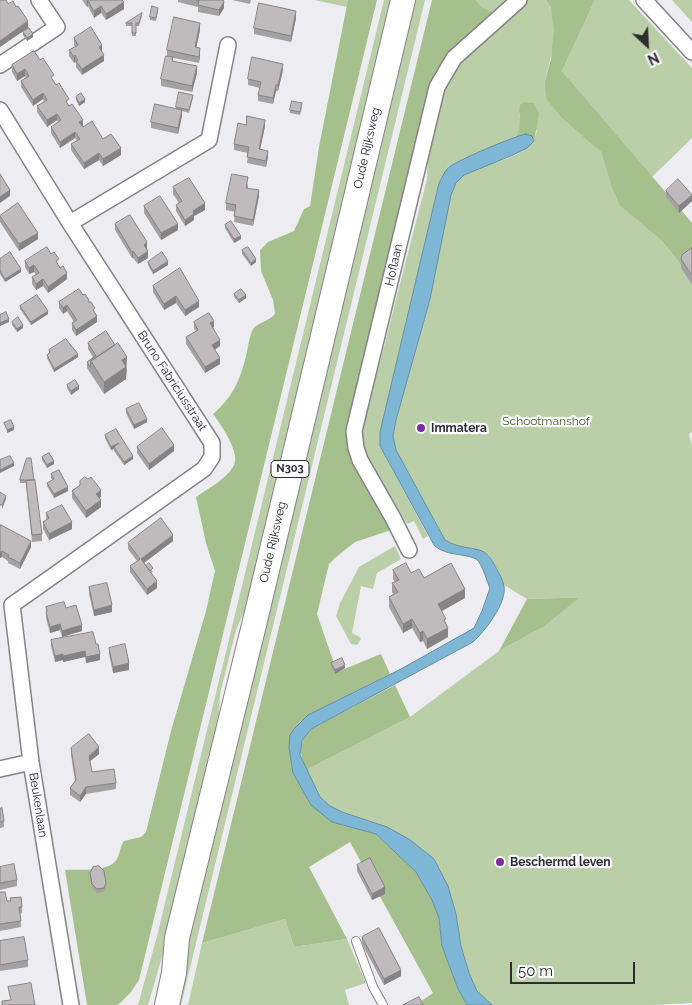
<!DOCTYPE html>
<style>
body{margin:0}
#map{position:relative;width:692px;height:1005px;overflow:hidden;background:#ededf1;font-family:Raleway,sans-serif}
canvas{display:block}
.north{position:absolute;left:622px;top:20px;width:50px;height:50px;-webkit-text-stroke:4px #fbfaff;paint-order:stroke;rotate:155deg;font-size:14px;font-weight:700;line-height:20px;text-align:center;color:#2d2d2f}
.north::after{content:'';display:block;margin:auto;width:18px;height:22px;background:#2d2d2f;clip-path:polygon(50% 0,100% 100%,50% 72%,0 100%)}
.scale{position:absolute;left:510px;top:962px;width:125px;height:22px;box-sizing:border-box;border:2px solid #2d2d2f;border-top:0;padding-left:6px;font-size:15px;line-height:18px;white-space:nowrap;color:#2d2d2f;-webkit-text-stroke:4px #fbfaff;paint-order:stroke}
</style>
<div id="map">
<canvas width="692" height="1005"></canvas>
<div class="north">N</div>
<div class="scale">50 m</div>
</div>
<script>
const c = document.querySelector('canvas').getContext('2d');
c.lineJoin = 'round';
function fillPath(path, color) {
  c.fillStyle = color;
  c.fill(path, 'evenodd');
}
function trace(path, color, width, dash) {
  c.strokeStyle = color;
  c.lineWidth = width;
  c.lineCap = dash ? 'butt' : 'round';
  c.setLineDash(dash || []);
  c.stroke(path);
}
function drawText(font, color, halo, rows, align = 'center') {
  c.font = font + ' Raleway,sans-serif';
  c.lineWidth = 4.5;
  c.setLineDash([]);
  c.textBaseline = 'middle';
  c.strokeStyle = halo;
  c.fillStyle = color;
  for (const [text, x, y, turn = 0] of rows) {
    c.save();
    c.translate(x, y);
    c.rotate((+turn || 0) * Math.PI / 180);
    c.textAlign = isNaN(turn) ? turn : align;
    if (halo) c.strokeText(text, 0, 0);
    c.fillText(text, 0, 0);
    c.restore();
  }
}
fillPath(new Path2D(`
 M314 0H348L347 7Z
 M384 0H394L251 596 236 630 220 694 218 731 162 957 148 1005H138L157 936Z
 M416 0H425L181 1005H173L229 762Z
 M476 0H506L493 12 481 7Z
 M526 0H546C562 21 551 57 545 81L578 130 601 152 612 189 620 206 662 241 679 262 692 285V432L689 434 692 446V1003L653 1005H492L477 991 469 973 461 946 456 914 409 839 387 827 342 812 330 806 320 797 306 770 410 717 499 651 543 627 560 598 527 599 504 585 489 555 454 545 445 540 396 450 393 436 396 420 430 299 451 195C454 187 457 181 463 176 486 159 528 163 537 131L519 113 521 128 516 137 455 163 447 168 439 183 380 432V446L428 536 423 539 414 521 407 524 367 457 360 440 427 179 428 148 442 91 450 74 471 51Z
 M595 0H629L692 68V138L652 177 562 71Z
 M672 0H692V22Z
 M395 546 401 559 377 573 373 589 361 586 352 633 360 637 361 639 357 645 351 644 336 616 340 603 359 567Z
 M285 919 294 947 347 939 366 983 345 990 349 1005H188L202 943Z`), '#bacfa8');
fillPath(new Path2D(`
 M348 0H377L139 980 131 992 118 1005H87L65 870C78 869 109 873 117 859 120 854 120 846 124 841L141 837 146 832 171 731 206 611 215 571 206 543 196 497C207 489 225 480 233 467 242 454 221 425 213 414 232 398 240 381 246 356 248 348 249 337 253 329 257 323 269 321 275 314L273 300 261 271 260 250 268 242 294 231 304 209 310 206 319 147Z
 M432 0H476L481 7 493 12 460 44 441 66 374 325 356 463 391 530 355 542 335 558 329 564 317 614 337 672 381 654 390 674 308 715 300 722 294 729 289 748 293 773 332 822 376 834 416 872 432 900 439 918 442 946 458 989 467 1005H419L418 1003 433 993 350 842 309 867 347 939 294 947 285 919 202 943Z
 M546 0H595L562 71 692 223V285L679 262 662 241 620 206 612 189 601 152 561 117 546 98 545 81 551 59 554 29 551 8Z
 M524 102 534 103 539 114 534 141 532 136 516 137C523 124 518 119 520 105Z
 M560 598H579L543 627 499 651 527 599Z
 M395 685 410 717 306 770C299 751 298 745 311 729Z`), '#a5bf8d');
const water = new Path2D(`
 M526 134 532 136 534 141 527 148 513 155 464 175 456 183 451 195 430 299 396 420 393 436 396 450 445 540C460 549 468 546 482 551 489 554 493 562 496 568 499 573 503 580 504 586 507 603 485 631 473 642L311 729 302 741 300 755 320 797 330 806 342 812 387 827 409 839 434 859 448 886 456 914 461 946 469 973 477 991 492 1005H467L458 989 442 946 439 918 432 900 416 872 376 834 332 822 311 805 293 773 289 748 290 735 294 729 308 715 401 669 474 628 482 611 490 588C486 580 484 569 479 562 472 552 447 558 434 545L380 446V432L439 183C442 178 444 172 447 169 452 162 515 136 526 134Z`);
fillPath(water, '#7db7d5');
trace(water, '#658ea3', 1);
const lane = new Path2D(`
 M356 941 373 987 383 1005`);
const street = new Path2D(`
 M644 0 692 52
 M0 65 57 27 39 0
 M0 110 70 223 212 443V457L204 469 12 605
 M70 223 209 140 228 45
 M409 550 393 518 360 460 356 448 354 431 437 87 454 58 519 0
 M12 605 31 762 71 1005
 M0 769 31 762`);
const primary = new Path2D(`
 M167 1005 174 973 177 938 254 625 403 0`);
trace(lane, '#848387', 10);
trace(street, '#848387', 18);
trace(primary, '#848387', 26);
trace(lane, '#fff', 8);
trace(street, '#fff', 15);
trace(primary, '#fff', 24);
fillPath(new Path2D(`
 M82 0H122L124 9 106 20 101 13 94 18 88 6 87 7Z
 M178 0H223L224 8 219 16 198 12V7L178 2Z
 M232 0H251L250 4Z
 M158 11 156 21 150 20V17Z
 M142 16 139 26H136V36H132V26H126V23Z
 M296 18 291 42 254 34V28Z
 M200 30 196 48 200 55 199 63 173 58V61L197 73 192 92 161 86V79L167 56V50Z
 M23 32 33 37 27 41 23 35Z
 M74 38 102 51H101L104 61 82 75 76 67V63L75 62 74 63 69 56V50L75 47 74 45Z
 M34 51 83 127 103 139 121 155 103 166 99 160 84 169 71 150V144L77 141 75 138 60 148 51 133V127L58 122 57 120 47 127 37 112V106L44 102 43 99 33 106 21 87V81L26 77 25 76 17 81 12 72V65Z
 M283 70 278 91H276L273 104 258 101V95L260 88 248 85V79Z
 M76 97 85 102 79 106 76 100Z
 M193 98 189 113 182 111V116L178 134 151 128V122L176 108V107Z
 M302 106 300 115 290 113V110Z
 M246 125 265 126 260 149 268 157 266 167 247 163 248 153 234 150V144Z
 M248 184V188L259 196 253 226 234 222 235 212 226 210V203Z
 M173 187 205 210 194 216V220L185 226 176 211V205L179 203 173 194Z
 M666 191 692 201 679 213 666 197Z
 M144 206 178 230 161 240 144 213Z
 M0 215 38 239 19 251 0 222Z
 M115 224 147 249H146L148 258 138 264 133 258H132L115 230Z
 M225 225 241 239 234 243 225 228Z
 M692 248V284L691 283 681 268V259Z
 M242 250 256 262 251 266 242 254Z
 M0 259 21 272 5 282 0 274Z
 M25 261 59 266 67 279 48 293 43 286 36 290 32 284V277L36 275 34 272 29 274 25 267Z
 M148 262 168 265 153 274 148 265Z
 M153 286 199 307 185 316 176 303 164 310 153 292Z
 M234 294 246 298 239 303 234 297Z
 M83 295 89 302 95 313 97 322 76 336 72 330V323L74 322 67 311 63 314 59 308V302Z
 M20 306 48 314 31 325 20 309Z
 M12 322 23 328 17 332 12 325Z
 M194 322 214 327 213 328 220 346 215 350 220 364 205 373 186 344V337L196 331 194 329Z
 M88 343 127 369 126 379 104 394 87 368V362L93 357 88 349Z
 M49 350 78 357 54 372 47 358V355L49 353Z
 M67 385 79 389 71 395 67 388Z
 M126 409 147 422 134 429 126 413Z
 M105 435 133 459 124 465 114 451V449L111 450 105 438Z
 M137 447 174 451 149 470 137 453Z
 M42 457 54 464 47 468 42 460Z
 M27 458 42 534V541L32 542 26 483H20V480Z
 M51 474 68 491 54 498 47 486V483L53 480 51 478Z
 M80 481 101 497 99 498 101 507 86 518 72 498V491L80 485Z
 M46 513 72 529 49 540 43 529V522L46 520Z
 M1 525 31 547 20 569 8 563V561L2 557Z
 M173 541 144 563 153 572 151 573 157 588 147 595 130 572V566L137 561 128 549V543Z
 M393 570 411 573 424 578 465 598 442 611 446 625 448 637 427 649 423 641 420 642 412 628 403 633 389 607V597L394 594 392 592V583L395 582 393 579Z
 M89 587 112 612 94 616 89 594Z
 M46 607 66 608 82 631 62 637 60 630 50 633 46 618Z
 M51 640 96 644 100 660 86 663 85 657 63 662V660L55 662 51 646Z
 M109 648 129 670 113 673 109 654Z
 M331 663 345 668 335 674 331 666Z
 M71 748 99 754 90 761 92 772 116 783V789L86 794 80 802 70 795V788L75 781 71 755Z
 M0 809 4 821V827L0 828Z
 M357 865 385 894 372 900 357 871Z
 M0 867 17 880V886L0 890Z
 M90 873 106 886 104 892 97 893 92 888Z
 M0 892 7 901 22 907V913L20 914 21 927 0 931Z
 M362 937 401 976 384 985 362 944Z
 M0 941 28 960V967L0 971Z`), '#a4a1a3');
fillPath(new Path2D(`
 M88 0V6L87 7V1Z
 M124 2V9L106 20V14Z
 M224 2V8L219 16V10Z
 M101 6V13L94 18V11Z
 M296 11V18L291 42V36Z
 M28 21V28L0 47V41Z
 M200 23V30L195 54V47Z
 M33 34V37L27 41V38Z
 M102 45V51L99 53V47Z
 M200 48V55L199 63V57Z
 M75 55V62L74 63V57Z
 M104 55V61L82 75V69Z
 M283 64V70L278 91V85Z
 M197 66V73L192 92V86Z
 M25 69V76L17 81V74Z
 M276 85V91L273 104V98Z
 M43 93V99L33 106V100Z
 M85 99V102L79 106V103Z
 M182 110V116L178 134V128Z
 M57 114V120L47 127V120Z
 M83 120V126L79 128V122Z
 M265 120V126L259 155V149Z
 M75 132V138L60 148V142Z
 M121 148V155L103 166V159Z
 M268 151V157L266 167V161Z
 M99 153V160L84 169V163Z
 M10 190V196L0 203V197Z
 M259 190V196L253 226V220Z
 M692 195V201L679 213V206Z
 M205 203V210L194 216V220L185 226V220L193 211Z
 M178 224V230L161 240V233Z
 M38 233V239L19 251V244Z
 M241 236V239L234 243V239Z
 M147 242V249L144 251V245Z
 M133 251V258H132V252Z
 M148 251V258L138 264V258Z
 M256 259V262L251 266V263Z
 M168 261V265L153 274V271Z
 M34 265V272L29 274V268Z
 M21 269V272L5 282V279Z
 M67 273V279L48 293V287Z
 M43 279V286L36 290V284Z
 M246 295V298L239 303V300Z
 M176 296V303L164 310V304Z
 M199 301V307L185 316V310Z
 M67 305V311L63 314V308Z
 M48 311V314L31 325V322Z
 M97 316V322L76 336V330Z
 M9 319V322L0 326V323Z
 M214 321V327L210 329V323Z
 M23 325V328L17 332V329Z
 M220 340V346L212 351V345Z
 M78 354V357L54 372V369Z
 M127 357 126 379 104 394V382L122 360Z
 M220 358V364L205 373V367Z
 M79 386V389L71 395V391Z
 M147 419V422L134 429V425Z
 M14 427V430L7 433V430Z
 M119 443 114 447V449L111 450V447Z
 M174 445V451L149 470V464Z
 M133 456V459L124 465V462Z
 M54 461V464L47 468V465Z
 M14 463V466L0 473V470Z
 M68 487V491L54 498V494Z
 M101 490V497L96 500V494Z
 M6 496V499L2 509V505Z
 M101 500V507L86 518V511Z
 M72 522V529L49 540V534Z
 M173 535V541L141 565V559Z
 M31 541V547L20 569V563Z
 M2 551V557L0 558V552Z
 M157 581V588L147 595V589Z
 M465 589V598L438 613V604Z
 M112 605V612L94 616V610Z
 M412 619V628L403 633V624Z
 M60 624V630L50 633V627Z
 M82 625V631L62 637V631Z
 M448 628V637L427 649V639Z
 M423 631V641L420 642V633Z
 M85 651V657L63 662V656Z
 M63 654V660L55 662V656Z
 M100 654V660L86 663V657Z
 M129 663V670L113 673V667Z
 M345 665V668L335 674V670Z
 M99 747V754L89 762V756Z
 M86 787V794L80 802V796Z
 M385 887V894L372 900V894Z
 M401 970V976L384 985V979Z`), '#868384');
const building = new Path2D(`
 M0 0H6L8 4 13 1 16 7 18 6 28 21 0 41Z
 M88 0H122L124 2 106 14 101 6 94 11Z
 M197 0H223L224 2 219 10 198 5 199 0Z
 M259 3 296 11 291 36 254 28Z
 M152 6 158 8 156 18 150 17Z
 M142 13 139 23H136V33H132V23H126Z
 M174 17 200 23 195 47 200 48 199 57 167 50Z
 M91 27 102 45 99 47 104 55 82 69 76 61 78 60 75 55 74 57 69 50 78 45 74 38Z
 M29 28 33 34 27 38 23 32Z
 M34 51 40 60 43 58 54 75 51 77 56 85 59 83 69 99 66 101 69 106 72 104 83 120 79 122 83 127 92 121 103 139 111 134 121 148 103 159 99 153 84 163 71 144 80 139 75 132 60 142 51 127 61 120 57 114 47 120 37 106 47 100 43 93 33 100 21 81 29 76 25 69 17 74 12 65Z
 M166 56 173 57 172 61 197 66 192 86 161 79Z
 M252 57 283 64 278 85H276L273 98 258 95 261 82 248 79Z
 M179 92 193 95 189 110 176 107Z
 M81 93 85 99 79 103 76 97Z
 M292 101 302 103 300 112 290 110Z
 M155 104 182 110 178 128 151 122Z
 M247 116 265 120 259 149 268 151 266 161 247 157 249 147 234 144 238 123 246 125Z
 M0 174 10 190 0 197Z
 M232 174 248 177 246 188 259 190 253 220 234 216 236 205 226 203Z
 M189 178 205 203 193 211 194 214 185 220 176 205 182 201 173 187Z
 M678 179 692 195 679 206 666 191Z
 M160 196 178 224 161 233 144 206Z
 M18 203 38 233 19 244 0 216Z
 M130 215 147 242 144 245 148 251 138 258 133 251 132 252 115 224Z
 M231 221 241 236 234 239 225 225Z
 M47 247 51 254 54 252 59 259 56 261 60 268 63 266 67 273 48 287 43 279 36 284 32 277 39 273 34 265 29 268 25 261Z
 M248 247 256 259 251 263 242 250Z
 M692 248V274H691L681 259 682 255Z
 M10 252 21 269 5 279 0 271V259Z
 M162 252 168 261 153 271 148 262Z
 M180 268 199 301 185 310 176 296 164 304 153 286Z
 M79 289 83 295 85 294 89 300 88 302H91L95 308 93 310 97 316 76 330 72 323 77 320 67 305 63 308 59 302Z
 M241 289 246 295 239 300 234 294Z
 M37 295 48 311 31 322 20 306Z
 M6 312 9 319 0 323V315Z
 M209 313 214 321 210 323 220 340 212 345 220 358 205 367 186 337 198 330 194 322Z
 M18 317 23 325 17 329 12 322Z
 M106 331 115 345 91 361 90 367 87 362 96 356 88 343Z
 M66 339 78 354 54 369 47 355 50 352 49 350Z
 M118 343 127 357 122 360 126 367 104 382 91 361Z
 M75 380 79 386 71 391 67 385Z
 M139 403 147 419 134 425 126 409Z
 M11 420 14 427 7 430 4 423Z
 M162 428 174 445 149 464 137 447Z
 M116 429 133 456 124 462 114 447 119 443 111 447 105 435Z
 M49 453 54 461 47 465 42 457Z
 M10 456 14 463 0 470V460Z
 M27 458H31L34 480H20Z
 M59 470 68 487 54 494 47 483 54 479 51 474Z
 M85 477 88 479 91 477 101 490 96 494 101 500 86 511 72 491 80 485V481Z
 M35 480 42 534 32 535 26 481Z
 M0 492 6 496 2 505H0Z
 M62 505 72 522 49 534 43 522 49 518 46 513Z
 M161 518 173 535 141 559 157 581 147 589 130 566 140 559 128 543Z
 M1 525 31 541 20 563 8 557 9 555 2 551 0 552V528Z
 M149 563 153 568 150 571 146 566Z
 M406 563 411 573 419 569 424 578 451 563 465 589 438 604 446 619 444 620 448 628 427 639 423 631 420 633 412 619 403 624 389 597 398 592 392 583 399 580 393 570Z
 M107 583 112 605 94 610 89 587Z
 M64 602 66 608 76 605 82 625 62 631 60 624 50 627 46 612 47 611 46 607Z
 M93 632 96 644H98L100 654 86 657 85 651 63 656V654L55 656 51 640Z
 M125 644 129 663 113 667 109 648Z
 M342 658 345 665 335 670 331 663Z
 M89 734 99 747 89 756 92 772 114 769 116 783 86 787 80 796 70 788 76 780 71 748Z
 M2 808 4 821 0 822V809Z
 M370 858 385 887 372 894 357 865Z
 M14 864 17 880 0 883V867Z
 M99 866 104 871 106 883 104 888 97 889 92 884 90 873 93 867Z
 M0 892H5L7 901H11L10 898 21 897 22 907H19L21 921 0 924Z
 M379 928 401 970 384 979 362 937Z
 M24 937 28 960 0 965V941Z
 M31 983 35 1005H2V1001L11 1000 8 987Z
 M419 997 423 1005H403Z`);
fillPath(building, '#bfbbbd');
trace(building, '#868384', 1);
for (const [x, y, r, color] of [
 [421,428,5,"#7b2d9e"],
 [500,862,5,"#7b2d9e"]
]) {
  const dot = new Path2D();
  dot.arc(x, y, r, 0, 2 * Math.PI);
  c.fillStyle = color;
  c.fill(dot);
  trace(dot, '#fbfaff', 2);
}
for (const [x, y, w] of [
 [290,469,38]
]) {
  const box = new Path2D();
  box.roundRect(x - w / 2, y - 8.5, w, 17, 4);
  c.fillStyle = '#fbfaff';
  c.fill(box);
  trace(box, '#2d2d2f', 1);
}
drawText('bold 11px', '#2d2d2f', null, [
 ["N303",290,469]
]);
drawText('12px', '#2d2d2f', '#fbfaff', [
 ["Oude Rijksweg",367,148,-77],
 ["Hoflaan",394,265,-77],
 ["Bruno Fabriciusstraat",172,381,57],
 ["Oude Rijksweg",273,542,-77],
 ["Beukenlaan",38,805,81]
]);
drawText('12px', '#42621c', '#fbfaff', [
 ["Schootmanshof",546,421]
]);
drawText('bold 12px', '#2d2d2f', '#fbfaff', [
 ["Immatera",431,428],
 ["Beschermd leven",510,862]
], 'left');
</script>
